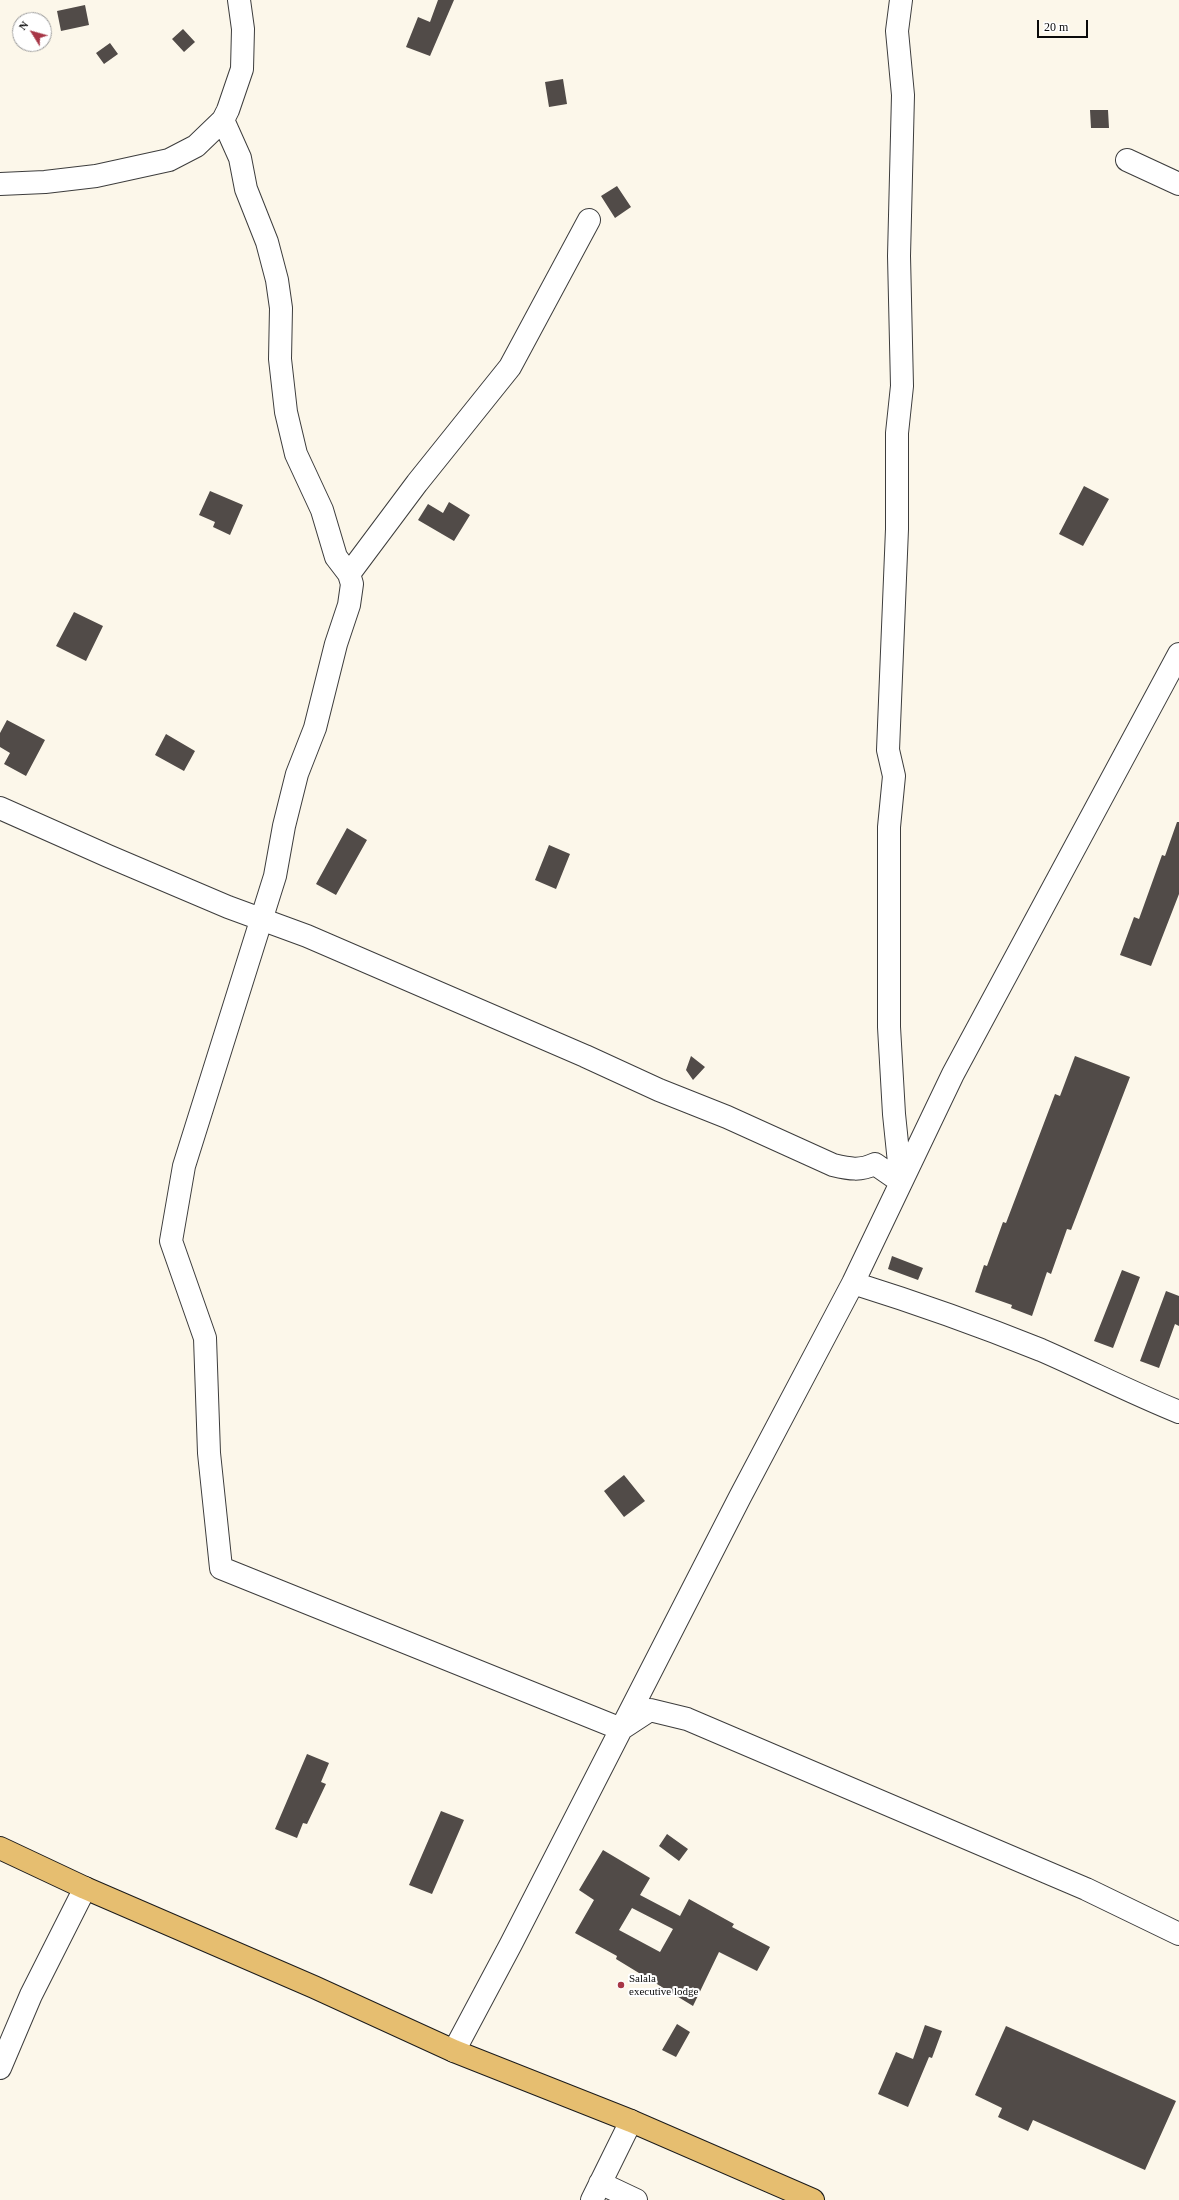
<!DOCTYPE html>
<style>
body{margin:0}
#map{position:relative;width:1179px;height:2200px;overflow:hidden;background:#fcf7ea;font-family:"Times New Roman",serif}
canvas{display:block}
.north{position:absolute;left:12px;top:12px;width:40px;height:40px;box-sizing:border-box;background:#fff;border:1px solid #9d9d9d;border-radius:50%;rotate:307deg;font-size:11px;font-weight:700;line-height:16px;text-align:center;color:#0a0a0a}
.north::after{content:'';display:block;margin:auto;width:14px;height:18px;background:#a73646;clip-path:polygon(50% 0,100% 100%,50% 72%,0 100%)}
.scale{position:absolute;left:1037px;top:20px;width:51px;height:18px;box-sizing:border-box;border:2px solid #0a0a0a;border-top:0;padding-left:5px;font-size:12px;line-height:14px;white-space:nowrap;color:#0a0a0a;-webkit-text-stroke:3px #fff;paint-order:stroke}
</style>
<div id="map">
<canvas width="1179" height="2200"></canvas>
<div class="north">N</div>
<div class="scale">20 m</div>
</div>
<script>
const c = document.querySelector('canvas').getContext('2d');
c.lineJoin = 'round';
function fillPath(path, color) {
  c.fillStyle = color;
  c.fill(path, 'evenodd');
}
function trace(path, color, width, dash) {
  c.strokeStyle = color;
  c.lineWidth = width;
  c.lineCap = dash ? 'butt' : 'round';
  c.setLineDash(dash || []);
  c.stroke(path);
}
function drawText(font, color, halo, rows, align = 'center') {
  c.font = font + ' "Times New Roman",serif';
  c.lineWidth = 4;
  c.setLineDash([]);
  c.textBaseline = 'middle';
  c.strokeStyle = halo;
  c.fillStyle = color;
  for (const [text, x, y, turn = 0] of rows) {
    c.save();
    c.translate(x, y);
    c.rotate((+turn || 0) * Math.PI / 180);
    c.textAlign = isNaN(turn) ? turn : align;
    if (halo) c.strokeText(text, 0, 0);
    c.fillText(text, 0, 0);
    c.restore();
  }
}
fillPath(new Path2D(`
 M438 0H454L430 56 406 47 418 17 430 22Z
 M85 5 89 25 61 31 57 11Z
 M183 29 195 42 184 52 172 39Z
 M110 43 118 54 104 64 96 53Z
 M563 79 567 104 549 107 545 82Z
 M1090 110H1108L1109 128H1091Z
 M617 186 631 207 615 218 601 196Z
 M1084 486 1109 499 1083 546 1059 534Z
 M210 491 243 505 230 535 213 527 215 522 199 515Z
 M449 502 470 515 454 541 418 520 428 504 443 513Z
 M74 612 103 626 86 661 56 646Z
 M7 720 45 740 26 776 4 764 10 753 0 747V733Z
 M166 734 195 751 184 771 155 755Z
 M1177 822H1179V894L1151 966 1120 955 1134 917 1139 919 1162 855 1165 856Z
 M347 828 367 840 336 895 316 884Z
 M549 845 570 854 556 889 535 880Z
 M691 1056 705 1067 693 1080 686 1070Z
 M1075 1056 1130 1077 1071 1230 1067 1229 1051 1274 1047 1272 1032 1316 1011 1308 1012 1305 975 1292 984 1265 987 1266 1003 1222 1006 1223 1055 1094 1060 1096Z
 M892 1256 923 1268 918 1280 888 1269Z
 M1122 1270 1140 1277 1113 1348 1094 1341Z
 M1166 1291 1179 1296V1326L1175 1324 1159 1368 1140 1361Z
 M624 1475 645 1501 624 1517 604 1491Z
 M307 1754 329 1763 321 1782 326 1784 307 1824 303 1823 297 1838 275 1829Z
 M441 1811 464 1820 432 1894 409 1885Z
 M667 1834 688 1849 679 1861 659 1846Z
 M603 1850 650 1878 640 1895 680 1916 689 1899 734 1924 732 1927 770 1947 757 1971 719 1952 693 2006 616 1959 617 1956 575 1933 594 1900 579 1890ZM632 1908 673 1929 660 1952 619 1930Z
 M677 2024 690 2032 676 2057 662 2050Z
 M925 2025 942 2031 932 2058 929 2057 908 2107 878 2094 896 2052 913 2059Z
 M1006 2026 1176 2101 1145 2170 1033 2120 1028 2131 998 2117 1002 2108 975 2095Z`), '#514b48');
const minor = new Path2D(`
 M223 120 240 158 246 189 267 242 277 280 281 308 280 359 286 412 296 454 322 510 336 557 349 574 352 584 349 605 336 644 315 728 297 774 284 826 275 876 184 1166 171 1241 205 1338 209 1453 221 1568 621 1729 650 1710 687 1719 1086 1889 1179 1934
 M1127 160 1179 184
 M0 184 45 182 96 176 169 160 196 146 223 120 228 110 242 69 243 29 239 0
 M349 574 417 483 510 367 589 220
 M0 808 108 856 228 907 307 936 585 1056 659 1090 727 1117 833 1165C850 1169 860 1171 875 1164L901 1182
 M901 1182 894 1114 889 1027V827L894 776 888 750 897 529V433L902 386 899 256 903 95 897 31 901 0
 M853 1283C917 1303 979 1325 1041 1350 1087 1370 1132 1393 1179 1412
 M454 2051 511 1944 740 1497 853 1283 953 1074 1179 654
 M0 2068 31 1995 85 1888
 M600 2183 636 2200
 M592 2200 631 2121`);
const major = new Path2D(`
 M0 1848 85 1888 314 1987 454 2051 631 2121 813 2200`);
trace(minor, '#3d3d3d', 24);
trace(major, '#1b1b1b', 24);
trace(minor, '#fff', 22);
trace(major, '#e6be70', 22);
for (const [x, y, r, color] of [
 [621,1985,4,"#a73646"]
]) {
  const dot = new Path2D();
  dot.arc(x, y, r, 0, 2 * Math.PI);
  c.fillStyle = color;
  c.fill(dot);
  trace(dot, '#fff', 1.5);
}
drawText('11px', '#0a0a0a', '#fff', [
 ["Salala",629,1979],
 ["executive lodge",629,1992]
], 'left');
</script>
